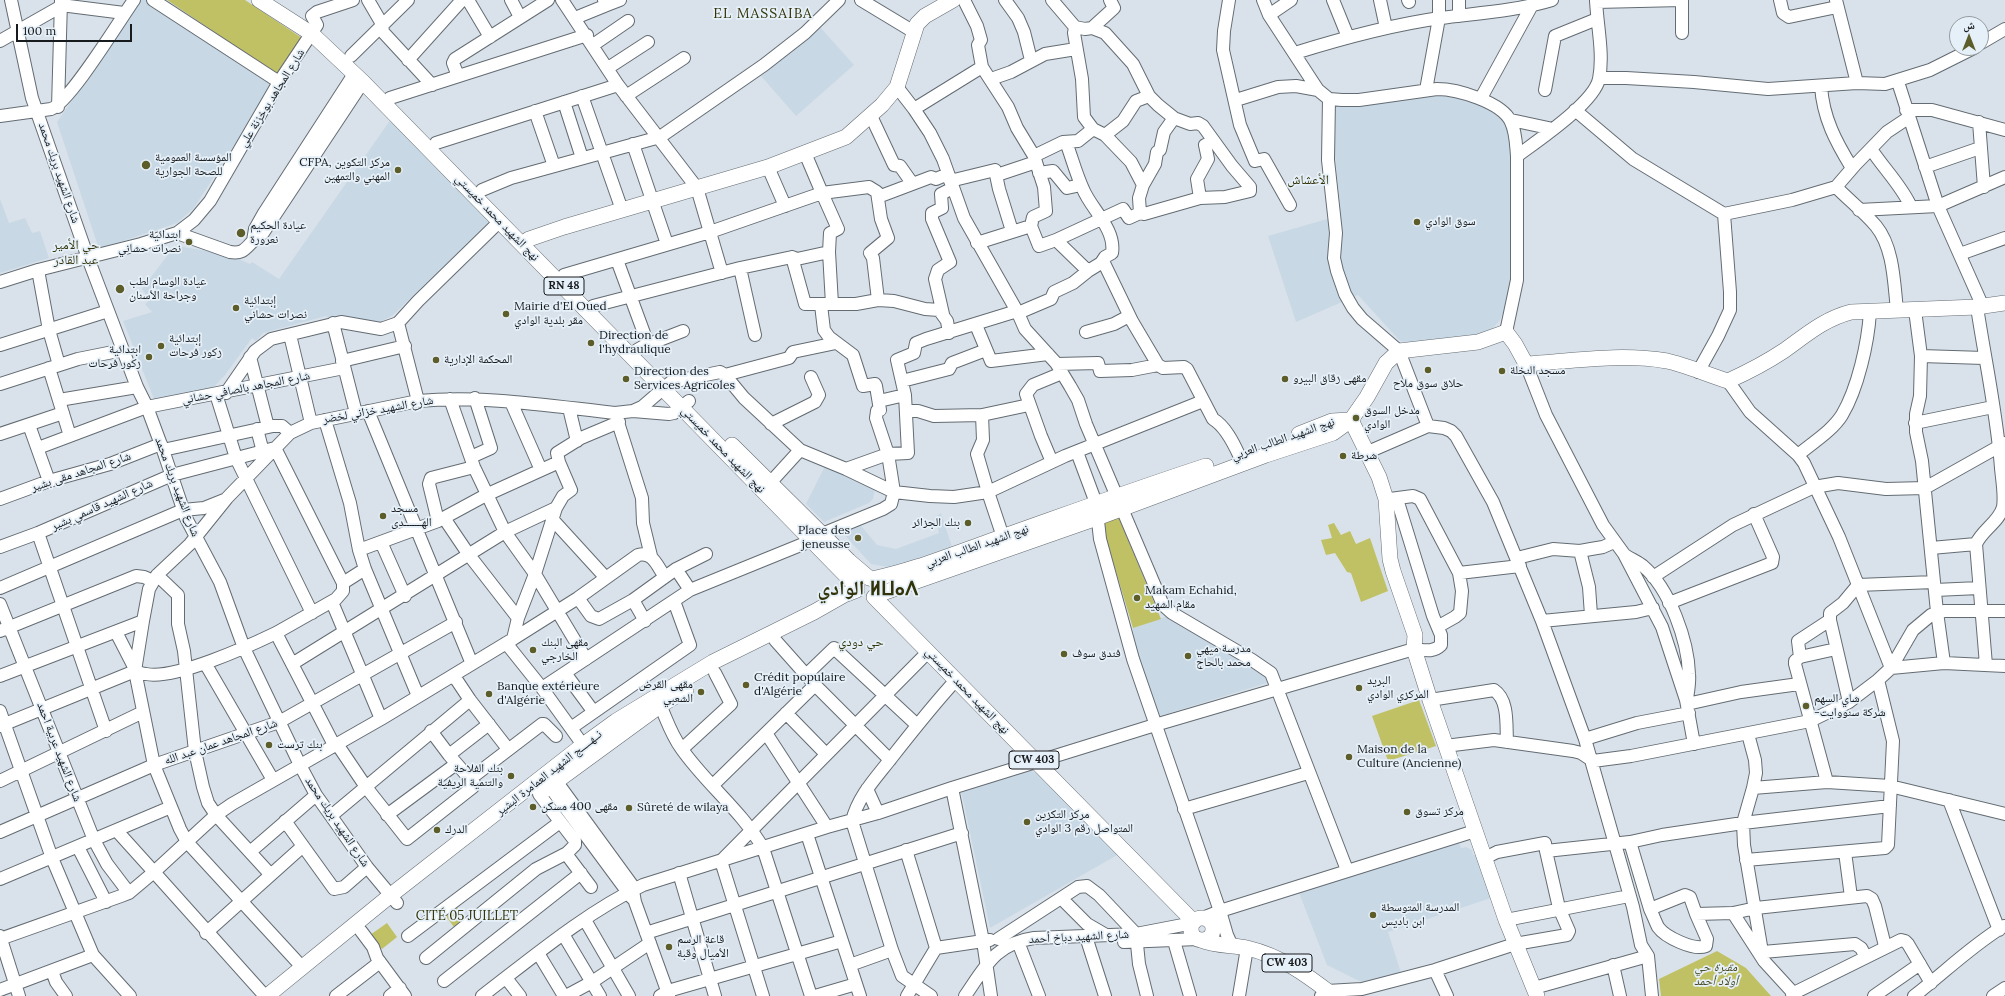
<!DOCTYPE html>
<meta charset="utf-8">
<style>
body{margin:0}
#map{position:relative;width:2005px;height:996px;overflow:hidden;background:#d9e2ea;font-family:Lora,"Noto Naskh Arabic",serif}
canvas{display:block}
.north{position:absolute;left:1949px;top:16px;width:40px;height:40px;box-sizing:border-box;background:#e6f0f8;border:1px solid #949ba1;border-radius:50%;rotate:0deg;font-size:11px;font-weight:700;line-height:16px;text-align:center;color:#181b1e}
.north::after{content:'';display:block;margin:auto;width:14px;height:18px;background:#5d5d2a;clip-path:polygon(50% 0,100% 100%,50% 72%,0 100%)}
.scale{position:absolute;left:16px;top:24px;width:116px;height:18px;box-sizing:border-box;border:2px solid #181b1e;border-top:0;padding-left:5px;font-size:12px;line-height:14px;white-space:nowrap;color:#181b1e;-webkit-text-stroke:3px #e6f0f8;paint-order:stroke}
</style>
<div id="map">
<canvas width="2005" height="996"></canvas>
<div class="north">ش</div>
<div class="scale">100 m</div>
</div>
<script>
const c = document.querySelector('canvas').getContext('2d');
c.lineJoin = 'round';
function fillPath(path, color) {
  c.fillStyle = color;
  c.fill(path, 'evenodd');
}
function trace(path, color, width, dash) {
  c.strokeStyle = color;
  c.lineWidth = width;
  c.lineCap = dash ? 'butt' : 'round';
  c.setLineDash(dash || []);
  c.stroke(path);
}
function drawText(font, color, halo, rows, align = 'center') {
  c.font = font + ' Lora,"Noto Naskh Arabic","Noto Sans Tifinagh",serif';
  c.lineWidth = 3.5;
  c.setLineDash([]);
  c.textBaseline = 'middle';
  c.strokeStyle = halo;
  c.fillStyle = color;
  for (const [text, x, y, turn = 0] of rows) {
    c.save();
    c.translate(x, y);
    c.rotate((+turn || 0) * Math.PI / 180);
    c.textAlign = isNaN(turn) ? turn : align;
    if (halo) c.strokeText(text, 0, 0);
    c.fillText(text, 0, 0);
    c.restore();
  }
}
fillPath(new Path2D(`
 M140 0H151L274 83 194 208 177 223 99 249 57 122Z
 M820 27 854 65 796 116 761 76Z
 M1429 91H1458L1501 113 1515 145 1514 286 1500 320 1490 332 1419 344 1400 341 1358 295 1296 322 1268 236 1341 215 1330 107Z
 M391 119 490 221 393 315 382 321 367 322 336 316 328 318 326 316 263 333 256 341 252 338 225 375 211 390 154 399 123 321 152 312 145 304 150 300 142 289 170 252 172 254 177 246 213 252 239 259 250 264 252 262 279 279Z
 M0 199 9 223 25 218 32 233 40 231 49 258 0 273Z
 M826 464 875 489 873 499 869 503 824 522 806 504Z
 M941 513 952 547 894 568 871 564 840 530 858 522 877 545 896 549 939 533 935 517Z
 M1170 615 1266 673 1270 682 1160 716 1132 639 1133 628Z
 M1028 770 1041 775 1119 854 990 928 961 790Z
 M1459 843 1461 848 1466 847 1472 850 1473 855H1476L1491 898 1388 932 1401 973 1365 984 1327 965 1298 890Z`), '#c9d8e5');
fillPath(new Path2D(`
 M167 0H245L302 38 278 75Z
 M1118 516 1161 619 1133 628 1101 522Z
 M1334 523 1341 535 1350 531 1356 544 1370 538 1388 591 1361 602 1351 573 1347 572 1335 553 1326 555 1321 540 1332 538 1328 525Z
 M1419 700 1436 746 1388 761 1372 716Z
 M457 907 466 918 454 927 445 915Z
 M387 923 397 937 382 949 370 935Z
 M1717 951 1746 968 1771 996H1661L1659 979Z`), '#c0c164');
const minor = new Path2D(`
 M11 0 32 98 88 258 137 387 147 407 163 450 186 518 220 582 244 648 300 765 316 795 331 816 367 867 397 903
 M153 0 279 82
 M368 0 382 24 383 32 432 85
 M468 0 490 37
 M511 0 520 17
 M562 0 618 85 697 188 722 273
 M604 0 607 5 620 0
 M861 0 914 32
 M964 0 977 26 981 40 978 45 982 67 1008 107 1017 128 1034 156 1044 187 1046 211 1033 217 1031 226
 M1005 0 1018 18 1024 32 1031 60
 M1229 0 1224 31 1223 50 1240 125 1255 161 1264 159 1290 205
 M1263 0 1269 15 1318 90 1329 99 1342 100H1359L1437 89C1457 89 1502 102 1511 122 1516 132 1516 145 1517 156V280L1506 332
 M1333 0 1348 37
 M1380 0 1386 28
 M1408 0 1409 2
 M1682 0V33
 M1780 0 1783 13 1789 17 1837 7
 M1836 0 1857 83
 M1596 2 1682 0
 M1269 15 1291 0
 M1459 16V0
 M575 18 607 5
 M1075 27 1074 33 1082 79 1084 117 1093 129 1105 135 1131 162 1143 185 1155 164 1157 152 1160 150 1164 132 1174 118
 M1092 28 1114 8 1110 0
 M0 41 58 8 61 5 124 13
 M1981 43 2005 29
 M593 45 628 21
 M1295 53C1343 38 1391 25 1440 18 1478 13 1516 11 1552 0
 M351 56 408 0
 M408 60 462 0
 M608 68 648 42
 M458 76 453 63 455 59 548 0
 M1599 78H1626L1694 82 1768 89 1857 83 1885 84 1930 70 1974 48
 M991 79 1011 72 1045 54 1076 49
 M1898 82 1938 206 1983 307
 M1821 86C1823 118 1836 142 1852 168
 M897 87 914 109 930 133 943 159 964 218 1018 313 1025 329 1056 363 1070 386 1078 400 1086 424 1163 605 1172 613 1252 660 1271 673 1347 870
 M1426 90 1439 18V0
 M1545 90 1555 36 1597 19
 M582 96 622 210
 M626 96 684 58
 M390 98 587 35
 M1481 98 1531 7
 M1329 99 1328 160 1336 233 1334 258 1337 271 1345 294 1353 308 1362 319 1399 351 1428 426
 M1236 100 1278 87 1296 86 1318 90
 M564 102 582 158
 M58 107 61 1
 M914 109 982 67
 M1575 110 1633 159 1724 214 1730 292V310L1718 336 1698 372
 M1906 110H1932L2005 130
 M535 111 554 166
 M0 116 51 109C70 102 119 21 134 0
 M871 116 894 165 900 166 912 183
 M1511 120 1553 129
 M1979 122 1984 187
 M1105 135 1123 121 1136 101 1149 96
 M436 143 618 85
 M633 144 667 244
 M1871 149C1884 169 1902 186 1911 207
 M805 153 822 193 869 187 877 192 881 219 888 238 870 253 873 258 878 300
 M1034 156 1063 142 1078 141 1093 129
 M1517 156C1537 141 1594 103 1599 79 1604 54 1597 25 1596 0
 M768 167 785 206
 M1925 167 1980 148
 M1039 173 1053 171 1067 188 1081 185
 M997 175 1036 162
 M950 181 995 170 999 189 1012 231
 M1836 187C1849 200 1865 213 1876 226 1894 248 1894 284 1897 310
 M482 190 511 178 660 137 764 65 805 33 839 0
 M878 197 931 177 936 179 948 174
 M1200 198 1197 179 1208 159 1205 145 1213 141
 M1859 210 1938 206 2005 177
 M1140 213 1139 198 1143 185
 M1724 214 1792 200 1836 187 1855 165 1887 132 1908 118
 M177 233 230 252C243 254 245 249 253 241 256 238 260 236 263 233L363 82
 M1056 240 1088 271
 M253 241 255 229 264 213 354 74
 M977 243 1031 226 1039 246 1056 240 1123 209 1129 218 1140 213 1144 214 1200 198 1225 197 1250 191V187L1232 166 1203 126 1198 123 1190 124 1174 118 1158 105 1149 96 1133 64 1105 33 1092 28 1085 29 1075 27 1052 0
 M829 252 832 304
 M1960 254 2005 238
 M617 260 648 344
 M1103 261 1132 321 1158 365 1163 368 1184 367 1187 369 1213 419C1225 426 1233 442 1239 455
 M740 268 755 335
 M38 270 49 330 59 365
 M564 275 710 232 822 193 838 229 830 233 829 252 797 259 792 257
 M0 282 38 270 141 244 177 233 194 220 210 201 279 82 317 25 312 16 317 12 353 0
 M821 305 824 330 829 337 853 355 863 386 875 384 876 386 880 410 877 411 876 418 888 454 894 492 891 504 883 509 822 534
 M593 306 740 268 792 257 805 304H856L878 300 894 301 925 309 939 310 947 321 949 333
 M1977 307C1985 360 1997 414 2001 468 2002 480 2005 495 2003 507 1999 522 1982 530 1976 544L1986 665
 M1915 310 1921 356 1920 396 1916 414V432L1922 461 1937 612 1944 663
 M1018 313 1051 299 1054 292 1073 283 1088 271 1101 263 1105 257 1112 253C1116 229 1091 209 1083 189 1076 174 1072 158 1066 142
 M943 314 935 279 938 270 950 262 932 219V213L942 208 941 194 953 188
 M333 323 356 413
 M976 325 991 361 1048 354
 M1086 332 1114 324 1129 316
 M290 335 311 423
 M0 345 108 311
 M637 350 644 346 683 331
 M1921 356 1984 358
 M250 357 268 427
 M342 361 405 346
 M1057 364 1098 363 1100 371 1132 370 1158 365
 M1526 364 1546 415 1603 525 1624 554 1662 627 1686 700 1694 744
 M49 368 70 436
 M725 375 789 358 793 352 836 343
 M902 381 949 369 952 363 986 350
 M1728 381 1750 412 1798 455 1804 463 1839 537 1891 668 1944 663 2005 666
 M0 384 78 359 123 350
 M226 393 255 351 271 339 341 322 381 329 398 323
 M216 394 236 458 312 613
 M450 399 474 467 505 532 535 574 586 659
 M59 400 137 387
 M418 401 398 323 418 301 500 221
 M879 401 905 395
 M511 402 541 470
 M569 408 577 441
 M368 411 472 664
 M633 411 642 407 671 382 720 372 725 375 744 398 800 450 846 469 894 492 930 496 954 497 988 492 1065 456 1203 401
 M906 411H918L934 416 982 415 1029 405
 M982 415 983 440 977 454 988 492 1003 537
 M616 416 642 498 643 523 651 556
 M325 420 350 503 359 550 365 569 418 696
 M1915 423 1993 407
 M771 424 815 402 819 395 811 377
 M29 425 49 481
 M257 429 263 452
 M0 434 63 413
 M38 448 147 407 344 368
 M163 450 273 426H282L290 433
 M1077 452 1096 503 1100 539 1133 659 1220 911 1227 935 1232 946
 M1368 452 1428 426 1444 428 1451 431 1456 436 1493 502 1542 621 1585 739 1633 907 1641 945 1648 956 1652 996
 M1798 455C1812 443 1832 431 1842 415 1858 388 1868 343 1870 312
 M471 457 491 448 475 398
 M1052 462 1041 436 1026 394 1033 385 1062 373
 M846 469 888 454 908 453 905 395 897 360 914 353 916 343 926 339 1017 311
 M770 483 800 450
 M0 499 49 481 110 464 161 444
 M1390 499 1413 496 1420 499 1459 573 1462 591 1460 613 1455 617 1439 626
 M444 518 469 555 518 618
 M553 520 606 578
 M438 521 429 484 431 478 474 467
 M38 533 106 731
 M381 542 405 596
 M0 547 38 533 172 475 275 448 343 583
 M1931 548 1976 544
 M359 550 438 521 486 495 559 462
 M1580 551 1589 587 1591 615
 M1625 555C1631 559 1638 562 1643 566 1670 589 1688 641 1689 674 1690 682 1688 691 1687 699
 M1517 558 1553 549 1580 551 1591 549 1603 547 1614 542
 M676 569 690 590
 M1459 573 1520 566
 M157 575 178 595V624L184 651 195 751 203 787 208 803 216 815 270 874
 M1653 577 1733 525 1814 487 1838 483 1886 489 1925 488 2005 443
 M0 588 183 510 204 508 224 500
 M1935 590 1979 588
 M578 598 591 616 599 619 633 600 645 621
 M633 600 676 569 706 554
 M332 602 381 719
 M1669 603 1772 563 1773 557 1754 514
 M0 604 94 840 107 864 129 893
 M1542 621 1636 612 1653 608
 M0 631 136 576 144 577 153 581
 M116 632 134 667
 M276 633 336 599 343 591V583L365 569
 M513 639 578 598 638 555C653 551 657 566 665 577
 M775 640 815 685 890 760
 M506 643 542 688 588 752
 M1800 657 1798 641 1830 620
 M205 663 273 780
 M292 664 505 532 556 508
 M565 673 593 711
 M806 675 834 648 917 725
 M0 676 143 621
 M454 676 470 700 508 749
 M542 688 690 590 813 540
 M657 699C666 716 669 731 681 748 706 784 741 810 763 848L811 996
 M1430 700 1494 690C1509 700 1506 725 1507 742
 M1849 702 1830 620V613L1843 603 1858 585 1934 582
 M1687 704 1741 692 1799 684
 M0 711 52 858 93 955 130 996
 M786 713 826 754
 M0 726 135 671C138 672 142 674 146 674 175 680 249 646 276 633L334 745
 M571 728 690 645 674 601
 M431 731 449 755 470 779 542 724H544L556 736
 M766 733 827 827
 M1748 734 1755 760 1756 773 1753 788 1743 823 1744 845 1763 958
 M1585 739 1637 723 1689 713
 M337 744 366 787 407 839 473 787 474 783 470 779
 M1445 746 1494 740 1573 751 1581 753 1593 761 1631 756 1810 721 1849 702 1878 680 1891 668 1913 630 1931 615 1944 611H2005
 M682 749 731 704 715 673
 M449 755 489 724
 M551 774 632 885 635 902 669 996
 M544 779 632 898
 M0 781 143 712
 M1827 782 1795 664V661L1800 657 1836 649
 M713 785 815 685
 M952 788 983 941 991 996
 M1753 788 1827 782 1890 786 2005 814
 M867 789 878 813
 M539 794 575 841V845L568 852 567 855 591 887
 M1949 800 1999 930
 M1184 809 1308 773
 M387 815 456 764
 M331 816 470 700
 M285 821 303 846
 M0 832 154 765 279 722 456 622
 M807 834 860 996
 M1630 842 1650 909 1685 895 1690 897 1696 914 1733 913 1764 961 1796 996
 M78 847 106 902
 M906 850 936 948
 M250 852 316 795
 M1845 852 1851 897
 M1485 858 1497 852 1545 843 1546 851 1630 842 1662 835 1743 823 1890 806
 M1746 860 1885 848 1888 845 1893 741 1878 680
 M679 873 715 996
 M0 879 171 807
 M1062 899 1087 924 1106 935
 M1650 909C1653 915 1655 921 1658 927 1665 937 1694 951 1706 946L1707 939 1696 914
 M1733 913 1756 908 1867 896 1872 899 1875 906 1885 946
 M1200 919 1220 911 1475 831
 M585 920 629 996
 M1506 920 1629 896
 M361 931 373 947 377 958 405 996
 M206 933 303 846 334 889 344 887 367 867
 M646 933 962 833
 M563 934 600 996
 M0 936 19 996
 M408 936 560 822
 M0 939 121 896 129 893 154 872 117 831
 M998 939 1078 887 1087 886 1099 895 1136 934 1139 964 1147 996
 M1174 941 1190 996
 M1124 942 1198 939
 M1088 943 1105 996
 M1020 947 1039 996
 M1763 952 1855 944 1861 948 1866 957
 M538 953 564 996
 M426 958 536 869 567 853
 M850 965 892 950
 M1613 965 1620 996
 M302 967 187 842 180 829 154 765 135 671 143 621 149 589 157 575 190 544 227 498 290 433 311 423 418 401C484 395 550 406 615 413L633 411 669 414 674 413 689 401
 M1435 970 1447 996
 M52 971 56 982 66 996
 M506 978 520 996
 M444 981 581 873
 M1534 988 1648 956
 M0 990 93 955
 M1792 994 1901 940 1905 941 1908 944 1931 983
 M265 996 154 872 216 815 232 804 381 719 513 639 518 618 535 574 556 508 563 496 571 490 559 462 557 453 581 438 619 422
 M336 996 380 962
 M390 996 400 988
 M482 996C533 957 585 913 643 885L827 827 878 813 952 788 1155 725 1414 649C1424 650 1433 653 1441 645V635L1433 616 1397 499
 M566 996 592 982 650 943
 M660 996 668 991 842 941
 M763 996 721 861 928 652
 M815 996 856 984
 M907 996 936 948 990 940
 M931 996 902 976 892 950 852 821C858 797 874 780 889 761 911 733 932 706 956 680
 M965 996C985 967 996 943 1034 938L1136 934 1193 923
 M1239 996 1247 948
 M1321 996 1327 991 1362 989 1435 970 1515 944 1567 935 1569 931 1559 908 1546 851
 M1874 996 1920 964
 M1914 996C1944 973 1971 946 2004 926
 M1993 996 2005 988`);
const major = new Path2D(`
 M259 0 312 34 363 82 857 587
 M523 244 529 239 564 227 768 167 846 137 882 105 897 87 917 24 925 16 953 0
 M1351 420 1379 477 1386 499 1390 559 1393 571 1415 635 1414 649 1430 700 1506 920 1537 996
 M1299 434 1332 421 1350 420
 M732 445 849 561 869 578
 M872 579C911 571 948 556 985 543 1059 517 1132 490 1206 466
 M877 595 1097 518 1266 455 1333 433 1351 420 1367 397 1386 363 1399 351 1478 342 1506 332 1515 344 1526 364C1572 361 1621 353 1667 361 1686 365 1708 375 1728 381 1748 372 1767 362 1785 350 1806 335 1824 319 1851 312L1977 307 2005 303
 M874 597 1194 922
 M542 792 661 705 686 690
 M1191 929a11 11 0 1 1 22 0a11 11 0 1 1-22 0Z
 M1201 940C1216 946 1232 945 1247 948 1281 956 1307 975 1334 996
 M267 996 391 895 583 745 616 721 713 662 814 612 844 595 857 590`);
trace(minor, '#646c73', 14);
trace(major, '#646c73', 16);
trace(minor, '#fff', 12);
trace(major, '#fff', 15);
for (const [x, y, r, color] of [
 [146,165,5,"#5d5d2a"],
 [398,170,4,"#5d5d2a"],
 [1417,222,4,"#5d5d2a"],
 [241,233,5,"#5d5d2a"],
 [189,242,4,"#5d5d2a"],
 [120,289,5,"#5d5d2a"],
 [236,308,4,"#5d5d2a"],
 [506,314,4,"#5d5d2a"],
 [591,343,4,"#5d5d2a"],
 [161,346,4,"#5d5d2a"],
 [149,357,4,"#5d5d2a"],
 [436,360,4,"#5d5d2a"],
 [1428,370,4,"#5d5d2a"],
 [1502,371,4,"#5d5d2a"],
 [626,379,4,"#5d5d2a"],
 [1285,379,4,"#5d5d2a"],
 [1356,418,4,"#5d5d2a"],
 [1343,456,4,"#5d5d2a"],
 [383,516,4,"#5d5d2a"],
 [968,523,4,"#5d5d2a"],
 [858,538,4,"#5d5d2a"],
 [1137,598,4,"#5d5d2a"],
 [533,650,4,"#5d5d2a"],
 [1064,654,4,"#5d5d2a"],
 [1188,656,4,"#5d5d2a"],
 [746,685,4,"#5d5d2a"],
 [1359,688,4,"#5d5d2a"],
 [701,692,4,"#5d5d2a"],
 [489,694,4,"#5d5d2a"],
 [1806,706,4,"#5d5d2a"],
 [269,745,4,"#5d5d2a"],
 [1349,757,4,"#5d5d2a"],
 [511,776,4,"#5d5d2a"],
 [533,807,4,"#5d5d2a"],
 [629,808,4,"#5d5d2a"],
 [1407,812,4,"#5d5d2a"],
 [1027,822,4,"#5d5d2a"],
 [437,830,4,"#5d5d2a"],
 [1373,915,4,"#5d5d2a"],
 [669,947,4,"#5d5d2a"]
]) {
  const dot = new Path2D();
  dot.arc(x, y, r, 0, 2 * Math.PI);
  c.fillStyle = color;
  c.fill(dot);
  trace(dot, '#e6f0f8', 1.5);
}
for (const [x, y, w] of [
 [564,286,40],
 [1034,760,50],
 [1287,963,50]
]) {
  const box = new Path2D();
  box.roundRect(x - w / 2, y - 9, w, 18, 3);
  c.fillStyle = '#e6f0f8';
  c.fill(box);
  trace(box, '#181b1e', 1);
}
drawText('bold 11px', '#181b1e', null, [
 ["RN 48",564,286],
 ["CW 403",1034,760],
 ["CW 403",1287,963]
]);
drawText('12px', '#181b1e', '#e6f0f8', [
 ["شارع المجاهد بوخزنة علي",272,98,-58],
 ["شارع الشهيد بريك محمد",59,173,71],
 ["نهج الشهيد محمد خميستي",497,218,46],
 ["شارع المجاهد بالصافي حشاني",246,388,-11],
 ["شارع الشهيد خزاني لخضر",378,410,-10],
 ["نهج الشهيد الطالب العربي",1283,439,-19],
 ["نهج الشهيد محمد خميستي",723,450,46],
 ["شارع المجاهد مقى بشير",81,472,-18],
 ["شارع الشهيد بريك محمد",177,487,69],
 ["شارع الشهيد قاسمي بشير",102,505,-24],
 ["نهج الشهيد الطالب العربي",977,546,-19],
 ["نهج الشهيد محمد خميستي",967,691,46],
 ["شارع المجاهد عمان عبد الله",221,742,-19],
 ["شارع الشهيد عربية احمد",59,752,69],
 ["نــهـــــج الشهيد العمامرة البشير",549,773,-38],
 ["شارع الشهيد بريك محمد",337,822,56],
 ["شارع الشهيد دباخ أحمد",1079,937,-3]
]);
drawText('12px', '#181b1e', '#e6f0f8', [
 ["المؤسسة العمومية",155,158],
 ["للصحة الجوارية",155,172],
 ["CFPA, مركز التكوين",390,163,"right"],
 ["المهني والتمهين",390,177,"right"],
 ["سوق الوادي",1425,222],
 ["عيادة الحكيم",250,226],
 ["نعرورة",250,240],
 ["ابتدائية",181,235,"right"],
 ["نصرات حشاني",181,249,"right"],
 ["عيادة الوسام لطب",129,282],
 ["وجراحة الأسنان",129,296],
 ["إبتدائية",244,301],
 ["نصرات حشاني",244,315],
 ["Mairie d'El Oued",514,307],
 ["مقر بلدية الوادي",514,321],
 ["Direction de",599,336],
 ["l'hydraulique",599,350],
 ["إبتدائية",169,339],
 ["زكور فرحات",169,353],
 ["ابتدائية",141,350,"right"],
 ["زكور فرحات",141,364,"right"],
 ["المحكمة الإدارية",444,360],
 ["مسجد النخلة",1510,371],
 ["Direction des",634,372],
 ["Services Agricoles",634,386],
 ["مقهى زقاق البيرو",1293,379],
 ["حلاق سوق ملاح",1428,384,"center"],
 ["مدخل السوق",1364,411],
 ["الوادي",1364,425],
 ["شرطة",1351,456],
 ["مسجد",391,509],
 ["الهـــــــدى",391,523],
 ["بنك الجزائر",960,523,"right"],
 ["Place des",850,531,"right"],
 ["jeneusse",850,545,"right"],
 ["Makam Echahid,",1145,591],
 ["مقام الشهيد",1145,605],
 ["مقهى البنك",541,643],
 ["الخارجي",541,657],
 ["مدرسة ميهي",1196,649],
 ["محمد بالحاج",1196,663],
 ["فندق سوف",1072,654],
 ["Crédit populaire",754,678],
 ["d'Algérie",754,692],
 ["البريد",1367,681],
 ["المركزي الوادي",1367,695],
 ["مقهى القرض",693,685,"right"],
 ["الشعبي",693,699,"right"],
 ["Banque extérieure",497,687],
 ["d'Algérie",497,701],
 ["شاي السهم",1814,699],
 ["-شركة سنووايت",1814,713],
 ["بنك ترست",277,745],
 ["Maison de la",1357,750],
 ["Culture (Ancienne)",1357,764],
 ["بنك الفلاحة",503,769,"right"],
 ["والتنمية الريفية",503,783,"right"],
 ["مقهى 400 مسكن",541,807],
 ["Sûreté de wilaya",637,808],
 ["مركز تسوق",1415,812],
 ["مركز التكزين",1035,815],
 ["المتواصل رقم 3 الوادي",1035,829],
 ["الدرك",445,830],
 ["المدرسة المتوسطة",1381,908],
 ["ابن باديس",1381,922],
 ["قاعة الرسم",677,940],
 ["الأميال وقبة",677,954]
], 'left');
drawText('italic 12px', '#494a22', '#e6f0f8', [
 ["مقبرة حي",1716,968],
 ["أولاد أحمد",1716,982]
]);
drawText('13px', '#333309', '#e6f0f8', [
 ["الأعشاش",1308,180],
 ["حي الأمير",76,245],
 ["عبد القادر",76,260],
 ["حي دودي",861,642],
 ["CITÉ 05 JUILLET",467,916]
]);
c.letterSpacing = '1px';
drawText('14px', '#333309', '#e6f0f8', [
 ["EL MASSAIBA",763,14]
]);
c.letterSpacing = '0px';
drawText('bold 20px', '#333309', '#e6f0f8', [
 ["الوادي ⵍⵡⴰⴷ",868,589]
]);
</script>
